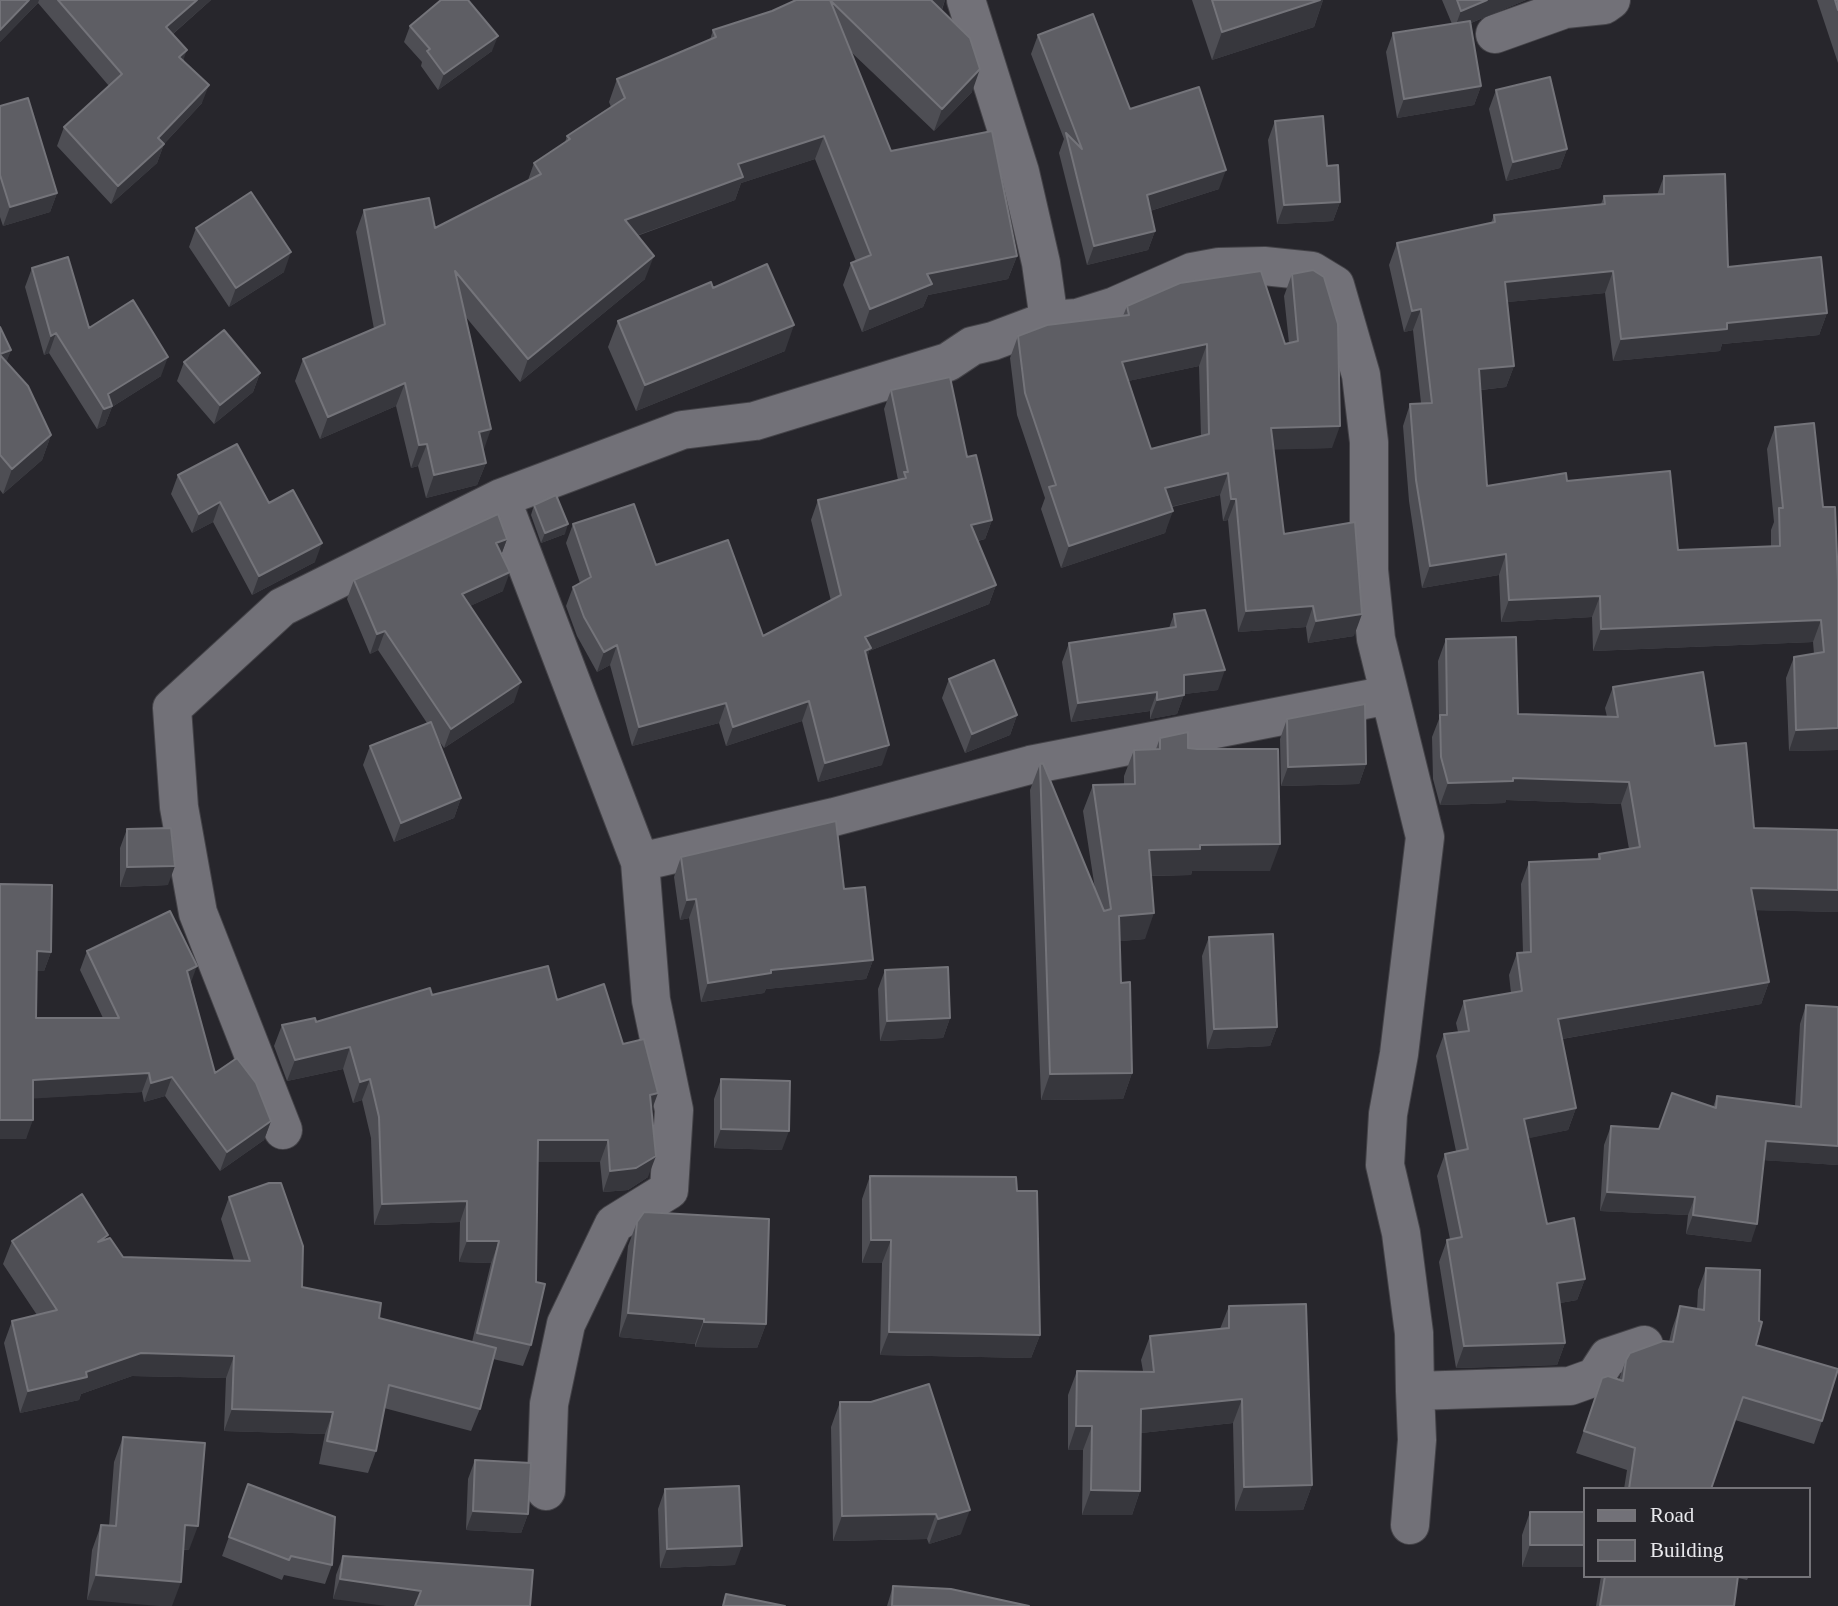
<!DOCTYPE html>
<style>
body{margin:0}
#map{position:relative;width:1838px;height:1606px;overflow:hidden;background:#27262c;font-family:"Times New Roman",serif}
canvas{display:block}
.legend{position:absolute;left:1583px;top:1487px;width:228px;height:91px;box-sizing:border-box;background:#27262c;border:2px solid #757479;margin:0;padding:9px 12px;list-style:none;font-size:21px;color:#e9e9ed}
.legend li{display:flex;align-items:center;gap:14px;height:35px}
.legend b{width:35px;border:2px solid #757479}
</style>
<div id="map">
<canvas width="1838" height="1606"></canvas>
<ul class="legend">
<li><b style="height:9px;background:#727178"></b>Road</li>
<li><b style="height:19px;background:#5e5e64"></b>Building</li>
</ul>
</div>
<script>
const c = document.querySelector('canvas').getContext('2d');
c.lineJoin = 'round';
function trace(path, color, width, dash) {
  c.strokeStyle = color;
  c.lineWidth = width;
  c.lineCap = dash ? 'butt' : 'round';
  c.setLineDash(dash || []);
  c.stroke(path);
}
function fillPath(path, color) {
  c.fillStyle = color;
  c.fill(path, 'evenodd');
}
const minor = new Path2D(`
 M966 0 1020 172 1041 263 1049 320
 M1495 34 1565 9 1604 5 1611 0
 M501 498 640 862 651 1000 674 1110 669 1190 614 1224 566 1324 549 1404 546 1491
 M640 862 834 817 1030 765 1389 695
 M283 1130 198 913 179 807 172 708 282 607 501 498 682 430 755 421 948 362 972 346 993 341 1049 320 1077 318 1115 306 1192 272 1219 267 1264 266 1312 271 1335 285 1361 375 1369 442V570L1376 639 1425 837 1399 1054 1388 1114 1385 1165 1401 1233 1414 1333 1415 1391 1570 1386 1595 1377 1608 1357 1644 1345
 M1410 1525 1417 1440 1415 1391`);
trace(minor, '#444348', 40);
trace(minor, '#727178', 38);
fillPath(new Path2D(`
 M0 0H211L173 34 202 103 164 144 157 163 111 204 57 146 64 127 109 86 38 3 0 42Z
 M796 0H945L942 10 972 92 934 131 850 51 891 151 1017 256 1008 279 928 295 923 307 862 332 843 285 851 263 856 261 815 159 741 183 735 200 637 236 645 279 520 382 465 316 483 450 486 463 477 485 426 498 418 466 411 468 396 406 320 439 295 381 303 359 374 329 356 232 364 210 435 228 528 180 534 163 565 142 567 136 611 107 609 102 617 79 710 40 713 30 772 11Z
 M1192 0H1323L1314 27 1212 60Z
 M1442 0H1526L1471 23 1481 86 1474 105 1397 118 1386 52 1393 33 1452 24Z
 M1817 0H1838V63Z
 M410 26 492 51 438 90 421 66 422 62 404 42Z
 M1038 35 1130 109 1219 189 1150 211 1155 231 1148 250 1087 265 1059 153 1064 139 1031 54Z
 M1496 90 1567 149 1560 168 1506 181 1489 109Z
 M0 106 57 193 50 212 3 226 0 217Z
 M1275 121 1327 166 1340 202 1333 221 1277 224 1268 140Z
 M1664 176 1728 267 1827 313 1819 335 1722 344 1720 351 1613 361 1605 293 1507 302 1514 366 1506 387 1481 390 1487 486 1567 481 1678 550 1771 546V530L1774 522 1767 449 1775 427 1814 423 1838 750 1789 751 1786 678 1794 657 1814 654 1813 642 1593 651 1592 617 1501 622 1499 575 1422 588 1409 501 1403 426 1410 404 1421 403 1413 330 1404 332 1389 265 1397 243 1491 223 1494 215 1601 204 1604 196 1657 195Z
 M196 228 284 272 229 307 189 247Z
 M32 268 89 328 161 376 112 407 105 425 97 429 49 353 44 355 25 287Z
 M1292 274 1332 448 1273 449 1284 534 1354 636 1308 643 1306 627 1238 632 1228 520 1223 521 1220 495 1172 507 1165 533 1061 568 1041 509 1045 498 1017 415 1010 358 1018 336 1123 316 1127 306 1285 344 1289 343 1284 296ZM1199 366 1201 436 1151 449 1128 381Z
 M713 288 785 351 636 411 608 347 618 321Z
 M0 327 11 350 6 362 51 435 42 460 3 494 0 490Z
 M184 362 260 373 253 392 214 424 177 381Z
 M891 390 967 457 992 520 985 539 978 541 996 585 989 604 869 651 867 659 882 765 818 782 802 721 726 746 719 723 632 746 610 665 597 672 577 636 566 606 573 587 580 583 566 543 573 524 656 565 763 636 831 601 811 520 818 500 898 480 884 409Z
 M178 475 269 503 315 562 252 595 213 522 192 533 171 494Z
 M534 505 565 534 541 543 531 515Z
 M507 539 501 555 503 591 470 606 514 702 444 748 437 738 461 798 454 818 394 842 363 765 370 746 427 723 378 650 370 654 347 599 354 580Z
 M1174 614 1218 690 1184 694 1177 714 1150 719V711L1071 722 1062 662 1069 643 1169 628Z
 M1446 639 1518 714 1607 717 1605 708 1613 687 1715 746 1754 828 1838 830V912L1756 910 1769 982 1761 1004 1562 1039 1576 1108 1568 1130 1528 1138 1547 1224 1585 1279 1577 1300 1560 1303 1565 1343 1557 1365 1456 1368 1439 1262 1447 1240 1450 1239 1437 1176 1445 1154 1456 1151 1436 1056 1444 1034 1458 1032 1456 1023 1464 1001 1511 993 1509 975 1517 953H1523L1521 884 1529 862 1597 859 1599 854 1629 849 1621 804 1506 800 1505 803 1440 805 1433 779 1432 737 1439 719 1438 661Z
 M949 679 1017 715 1010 735 965 753 942 698Z
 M1287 719 1366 764 1359 784 1281 786 1280 739Z
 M1160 738 1188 748 1270 871H1192L1191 875 1151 876 1145 939 1120 941 1121 983 1132 1073 1123 1099 1041 1100 1030 790 1040 764 1095 889 1083 811 1093 785 1124 784V776L1134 750 1156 749Z
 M127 829 168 885 120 887V848Z
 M681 857 844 889 873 960 866 979 766 989 764 993 701 1002 689 918 680 920 674 877Z
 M0 884 51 952 44 971H37L36 1018H103L80 970 87 951 191 983 215 1073 271 1121 264 1140 220 1171 165 1096 144 1102 142 1092 33 1098 26 1139H0Z
 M1209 937 1277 1027 1270 1046 1207 1049 1202 956Z
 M885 970 950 1018 943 1038 880 1041 878 989Z
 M432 995 557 1000 623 1044 652 1111 648 1177 628 1190 603 1192 600 1162H537L531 1345 523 1366 493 1359 480 1409 471 1431 384 1408 376 1451 368 1473 319 1464 325 1434 224 1431 226 1378 132 1376 81 1394 79 1400 20 1413 4 1343 12 1321 37 1315 3 1264 12 1241 107 1239 123 1257 234 1260 221 1219 229 1197 302 1287 379 1318 472 1342 491 1263 459 1262 460 1222 374 1225 371 1138 362 1100 353 1103 343 1069 287 1081 274 1046 282 1025 316 1022Z
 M1806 1005 1838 1165 1764 1160 1751 1242 1686 1234 1688 1215 1600 1211 1604 1145 1611 1126 1659 1129 1713 1107 1717 1096 1795 1106 1800 1024Z
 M721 1079 782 1150 714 1148V1099Z
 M870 1176 1040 1335 1031 1358 880 1355 882 1263H862V1199Z
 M637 1222 766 1324 757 1348 695 1347V1344L619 1337 628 1246Z
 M1706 1268 1756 1345 1822 1421 1814 1444 1735 1420 1711 1489H1624L1627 1470 1576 1453 1602 1378 1619 1379 1626 1360 1669 1342 1672 1329 1680 1306 1697 1309 1698 1290Z
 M1229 1306 1312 1485 1303 1510 1235 1511 1233 1423 1141 1433 1140 1491 1132 1515H1082L1083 1450H1068V1395L1077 1371H1143L1141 1360 1150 1336 1220 1329Z
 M840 1402 961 1534 929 1544 927 1539 833 1541 831 1427Z
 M123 1437 189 1550H183L87 1600 92 1550 101 1525 109 1526 114 1462Z
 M475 1460 528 1514 521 1533 466 1530 468 1479Z
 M248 1484 332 1565 325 1584 284 1575 282 1580 222 1556Z
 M665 1489 735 1565 660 1568 658 1509Z
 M1530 1512 1584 1567H1522V1535Z
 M343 1556 530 1606 333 1599 336 1575Z
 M1601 1576H1749L1747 1580 1738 1578 1734 1606H1596Z
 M893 1586 1029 1606H887Z`), '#4e4e54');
fillPath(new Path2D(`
 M29 0H39L38 3 0 42V30Z
 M197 0H211L159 46 166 27Z
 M927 0H945L941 11Z
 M1320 0H1323L1314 27 1212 60 1222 32Z
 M1487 0H1526L1454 30 1461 11Z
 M498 36 492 51 438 90 444 74Z
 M187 50 180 69 179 57Z
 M980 69 972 92 934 131 942 109Z
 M209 85 202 103 162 146 164 144 157 163 111 204 118 186 158 138Z
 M1481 86 1474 105 1397 118 1404 99Z
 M824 136 815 159 741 183 735 200 616 243 625 220 738 164Z
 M1567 149 1560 168 1506 181 1513 162Z
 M1226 170 1219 189 1140 214 1147 195Z
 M57 193 50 212 3 226 10 207Z
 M1340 202 1333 221 1277 224 1284 205Z
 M1155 231 1148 250 1087 265 1094 246Z
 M291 252 284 272 229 307 236 288Z
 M654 256 645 279 520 382 528 359Z
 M1017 256 1008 279 928 295 923 307 862 332 870 309 927 274Z
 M1613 271 1605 293 1497 303 1505 282Z
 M1421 309 1413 330 1404 332 1412 311Z
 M1827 313 1819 335 1722 344 1720 351 1613 361 1621 339 1727 323Z
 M794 325 785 351 636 411 645 385Z
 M56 333 49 353 44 355 51 336Z
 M1207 344 1199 366 1114 384 1122 362Z
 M11 350 2 374 0 354Z
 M168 357 161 376 112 407 105 425 97 429 108 394Z
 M1514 366 1506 387 1471 391 1479 369Z
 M260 373 253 392 214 424 220 405Z
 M405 383 396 406 320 439 328 417Z
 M1340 426 1332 448 1263 450 1271 428Z
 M491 429 483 452 479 432Z
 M51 435 42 460 3 494 12 469Z
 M427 444 418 466 411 468 419 445Z
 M486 463 477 485 426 498 434 475Z
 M1228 473 1220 495 1157 510 1165 488Z
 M1231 499H1236L1228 520 1223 521Z
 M220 502 213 522 192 533 199 514Z
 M1173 511 1165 533 1061 568 1069 546Z
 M992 520 985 539 964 544 971 525Z
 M568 524 565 534 541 543 545 533Z
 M507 539 500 558 496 543Z
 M322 543 315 562 252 595 259 576Z
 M1506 554 1499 575 1422 588 1430 566Z
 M510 572 503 591 455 613 462 594Z
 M996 585 989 604 869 651 864 667 865 637Z
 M1600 596 1592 617 1501 622 1509 600Z
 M1313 606 1306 627 1238 632 1246 611Z
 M1362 614 1354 636 1308 643 1316 621Z
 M1821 620 1813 642 1593 651 1601 629Z
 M385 631 378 650 370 654 377 634Z
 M617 645 610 665 597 672 604 652Z
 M1225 670 1218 690 1177 695 1184 675Z
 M521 682 514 702 444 748 451 729Z
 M1157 692 1150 711 1071 722 1078 703Z
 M1184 695 1177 714 1150 719 1157 700Z
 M809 701 802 721 726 746 733 727Z
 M726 703 719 723 632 746 639 727Z
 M1017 715 1010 735 965 753 972 734Z
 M1838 728V750L1789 751 1796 730Z
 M889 745 882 765 818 782 825 763Z
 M1366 764 1359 784 1281 786 1288 767Z
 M1513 778 1629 782 1621 804 1506 800 1505 803 1440 805 1448 783Z
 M461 798 454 818 394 842 401 823Z
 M1280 844 1270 871H1192L1191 875 1140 876 1149 850 1200 845Z
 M175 866 168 885 120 887 127 867Z
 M1751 888 1838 890V912L1743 910Z
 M696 899 689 918 680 920 687 900Z
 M1154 913 1145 939 1110 942 1119 916Z
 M37 951 51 952 44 971H30Z
 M873 960 866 979 766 989 764 993 701 1002 708 983 771 970Z
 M197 966 190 985 187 971Z
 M1769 982 1761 1004 1550 1041 1558 1019Z
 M950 1018 943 1038 880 1041 887 1021Z
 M1277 1027 1270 1046 1207 1049 1214 1029Z
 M350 1047 343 1069 287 1081 295 1060Z
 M149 1073 142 1092 26 1099 33 1080Z
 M1132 1073 1123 1099 1041 1100 1050 1074Z
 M172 1077 165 1096 144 1102 151 1083Z
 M370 1079 362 1100 353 1103 360 1082Z
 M658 1093 650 1115V1095Z
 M1576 1108 1568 1130 1516 1141 1524 1119Z
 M0 1120H33L26 1139H0Z
 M271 1121 264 1140 220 1171 227 1152Z
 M721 1129 789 1131 782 1150 714 1148Z
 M538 1140H608L600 1162H530Z
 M1766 1141 1838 1146V1165L1760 1160Z
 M656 1156 648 1177 628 1190 603 1192 610 1171Z
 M1607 1192 1695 1197 1688 1215 1600 1211Z
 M467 1201 460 1222 374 1225 382 1204Z
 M1693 1215 1757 1224 1751 1242 1686 1234Z
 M871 1240H891L882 1263H862Z
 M467 1241H499L491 1263 459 1262Z
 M1585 1279 1577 1300 1549 1305 1557 1283Z
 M628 1313 704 1319 695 1344 619 1337Z
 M704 1322 766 1324 757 1348 695 1347Z
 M889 1332 1040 1335 1031 1358 880 1355Z
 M1565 1343 1557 1365 1456 1368 1464 1346Z
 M141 1353 234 1356 226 1378 132 1376 81 1394 79 1400 20 1413 28 1391Z
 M1242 1399 1233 1423 1132 1434 1141 1409Z
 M232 1409 333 1412 325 1434 224 1431Z
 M1076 1426H1092L1083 1450H1068Z
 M1312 1485 1303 1510 1235 1511 1244 1487Z
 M1091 1490 1140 1491 1132 1515H1082Z
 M970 1510 961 1534 929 1544 938 1519Z
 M473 1511 528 1514 521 1533 466 1530Z
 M936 1514 927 1539 833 1541 842 1516Z
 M185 1525 198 1526 189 1550 176 1549Z
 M1530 1545H1584V1567H1522Z
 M742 1546 735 1565 660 1568 667 1549Z
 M96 1575 181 1582 172 1606H159L87 1600Z
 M340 1579 421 1591 416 1606H386L333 1599Z`), '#37373d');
const building = new Path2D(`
 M0 0H29L0 30Z
 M58 0H197L166 27 187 50 179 57 209 85 158 138 164 144 118 186 64 127 122 74Z
 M441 0H468L498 36 444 74 427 51 430 49 410 26Z
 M796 0H931L970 38 980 69 942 109 830 0 891 151 992 131 1017 256 927 274 932 284 870 309 851 263 871 255 824 136 738 164 743 177 625 220 654 256 528 359 455 271 491 429 479 432 486 463 434 475 427 444 419 445 405 383 328 417 303 359 385 324 364 210 429 198 435 228 541 174 534 163 570 139 567 136 625 98 617 79 716 37 713 30 772 11Z
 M1212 0H1320L1222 32Z
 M1457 0H1487L1461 11Z
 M1835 0H1838V10Z
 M1093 14 1130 109 1199 87 1226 170 1147 195 1155 231 1094 246 1066 133 1082 149 1038 35Z
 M1470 21 1481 86 1404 99 1393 33Z
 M1550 77 1567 149 1513 162 1496 90Z
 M28 98 57 193 10 207 0 175V106Z
 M1323 116 1327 166 1338 165 1340 202 1284 205 1275 121Z
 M1725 174 1728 267 1821 257 1827 313 1727 323V329L1621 339 1613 271 1505 282 1514 366 1479 369 1487 486 1566 473 1567 481 1670 471 1678 550 1780 546 1779 508H1783L1775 427 1814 423 1823 507H1835L1838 581V728L1796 730 1794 657 1824 652 1821 620 1601 629 1600 596 1509 600 1506 554 1430 566 1416 480 1410 404 1432 403 1421 309 1412 311 1397 243 1495 222 1494 215 1605 204 1604 196 1664 194V176Z
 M251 192 291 252 236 288 196 228Z
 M68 257 89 328 133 300 168 357 108 394 112 406 104 409 56 333 51 336 32 268Z
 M767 264 794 325 645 385 618 321 711 282 713 288Z
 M1313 270 1324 277 1338 324 1340 426 1271 428 1284 534 1355 522 1362 614 1316 621 1313 606 1246 611 1236 499H1231L1228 473 1165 488 1173 511 1069 546 1049 487 1056 485 1025 393 1018 336 1047 325 1129 315 1127 306 1180 283 1261 271 1285 344 1298 341 1292 274ZM1207 344 1209 434 1151 449 1122 362Z
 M0 327 11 350 0 354Z
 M224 330 260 373 220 405 184 362Z
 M0 355 28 386 51 435 12 469 0 455Z
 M950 377 967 457 976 455 992 520 971 525 996 585 865 637 871 648 865 651 889 745 825 763 809 701 733 727 726 703 639 727 617 645 604 652 584 617 573 587 591 577 573 524 634 504 656 565 728 540 763 636 841 595 818 500 906 478 904 472H908L891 390Z
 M237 444 269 503 293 490 322 543 259 576 220 502 199 514 178 475Z
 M556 495 568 524 545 533 534 505Z
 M498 514 507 539 496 543 510 572 462 594 521 682 451 729 385 631 377 634 354 580Z
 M1205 610 1225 670 1184 675V695L1157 700V692L1078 703 1069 643 1176 627 1174 614Z
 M1516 637 1518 714 1618 717 1613 687 1703 672 1715 746 1746 743 1754 828 1838 830V890L1751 888 1769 982 1558 1019 1576 1108 1524 1119 1547 1224 1574 1218 1585 1279 1557 1283 1565 1343 1464 1346 1447 1240 1462 1237 1445 1154 1468 1149 1444 1034 1469 1031 1464 1001 1522 991 1517 953 1531 952 1529 862 1600 859 1599 854 1640 847 1629 782 1513 778V781L1448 783 1441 757 1440 715H1447L1446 639Z
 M994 660 1017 715 972 734 949 679Z
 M1365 704 1366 764 1288 767 1287 719Z
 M431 722 461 798 401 823 370 746Z
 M1188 732V748L1197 749H1278L1280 844 1200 845V849L1149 850 1154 913 1119 916 1121 983 1130 982 1132 1073 1050 1074 1040 764 1043 763 1104 911 1111 909 1093 785 1135 784 1134 750 1160 749V738Z
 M836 821 844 889 865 887 873 960 771 970V973L708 983 696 899 687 900 681 857Z
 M171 828 175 866 127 867V829Z
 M0 884 52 885 51 952 37 951 36 1018H119L87 951 170 911 197 966 187 971 215 1073 237 1058 256 1083 271 1121 227 1152 172 1077 151 1083 149 1073 33 1080V1120H0Z
 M1273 934 1277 1027 1214 1029 1209 937Z
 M548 966 557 1000 604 984 623 1044 644 1039 658 1093 650 1095 656 1156 636 1168 610 1171 608 1140H538L536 1282 545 1284 531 1345 477 1333 499 1241H467V1201L382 1204 379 1117 370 1079 360 1082 350 1047 295 1060 282 1025 315 1018 316 1022 430 988 432 995Z
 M948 967 950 1018 887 1021 885 970Z
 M1806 1005 1838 1007V1146L1766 1141 1757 1224 1693 1215 1695 1197 1607 1192 1611 1126 1659 1129 1672 1093 1716 1108 1717 1096 1801 1107Z
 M721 1079 790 1081 789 1131 721 1129Z
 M870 1176 1016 1177 1017 1191H1037L1040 1335 889 1332 891 1240H871Z
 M269 1183H281L303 1246 302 1287 381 1303 379 1318 496 1348 480 1409 389 1385 376 1451 327 1441 333 1412 232 1409 234 1356 141 1353 86 1372 87 1377 28 1391 12 1321 57 1310 12 1241 82 1194 108 1235 98 1242 110 1238 123 1257 250 1261 229 1197Z
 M644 1212 769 1219 766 1324 704 1322V1319L628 1313 637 1222Z
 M1706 1268 1760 1270 1759 1321 1762 1322 1756 1345 1838 1369 1822 1421 1743 1397 1711 1489H1629L1635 1448 1584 1431 1602 1378 1608 1376 1623 1381 1626 1360 1630 1353 1663 1341 1673 1342 1680 1306 1704 1310Z
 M1306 1304 1312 1485 1244 1487 1242 1399 1141 1409 1140 1491 1091 1490 1092 1426H1076L1077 1371 1154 1372 1150 1336 1229 1328V1306Z
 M929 1384 970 1510 938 1519 936 1514 842 1516 840 1402H871Z
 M123 1437 205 1443 198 1526 185 1525 181 1582 96 1575 101 1525 116 1526Z
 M475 1460 531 1463 528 1514 473 1511Z
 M248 1484 335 1517 332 1565 291 1556 289 1560 229 1537Z
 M739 1486 742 1546 667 1549 665 1489Z
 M1530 1512H1584V1545H1530Z
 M343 1556 533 1570 530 1606H415L421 1591 340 1579Z
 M1605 1576H1738L1734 1606H1600Z
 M893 1586 951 1589 1029 1606H892Z
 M726 1594 785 1606H723Z`);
fillPath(building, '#5e5e64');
trace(building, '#74747a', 2);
</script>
